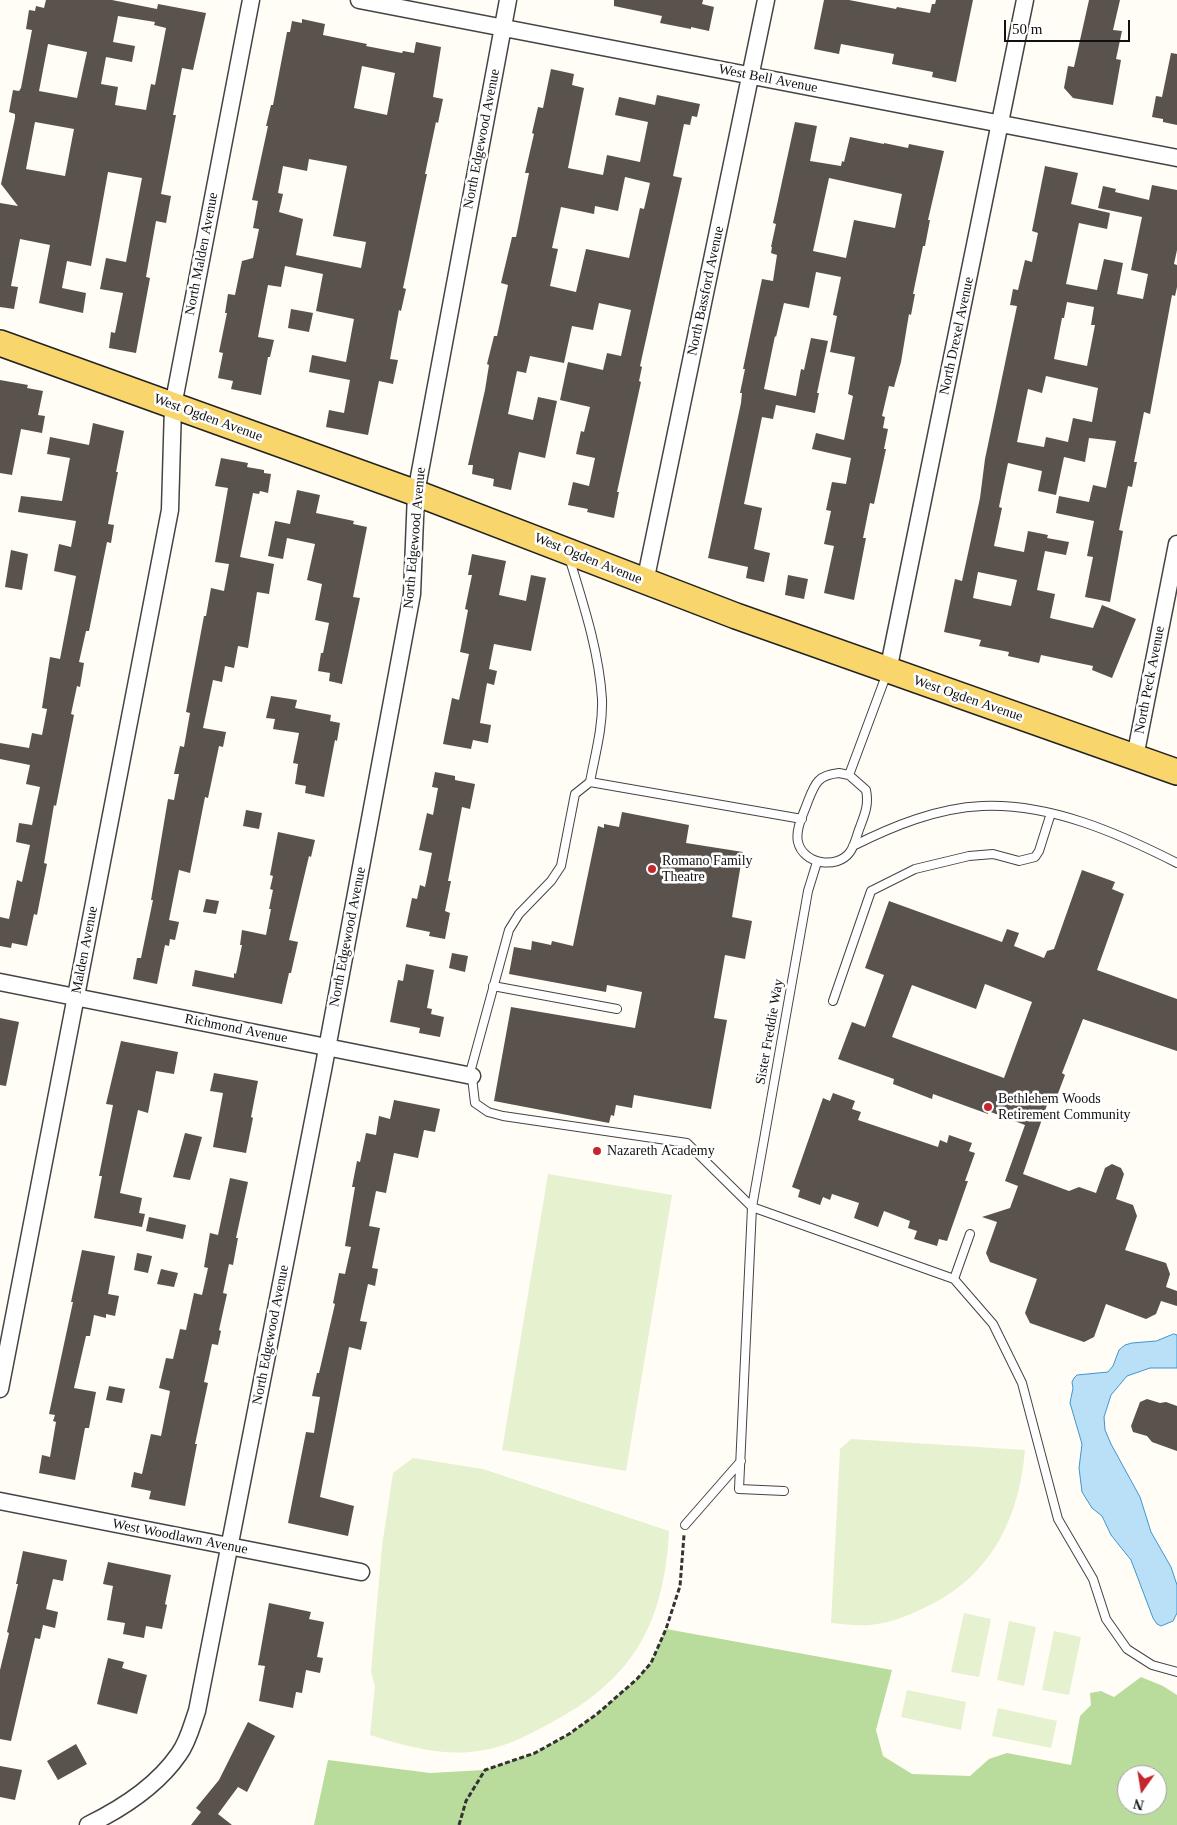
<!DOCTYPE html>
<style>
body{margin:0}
#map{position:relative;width:1177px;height:1825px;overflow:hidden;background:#fffdf5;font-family:Georgia,serif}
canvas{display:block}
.north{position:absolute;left:1117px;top:1765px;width:50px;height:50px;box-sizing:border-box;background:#fff;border:1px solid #a0a0a0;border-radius:50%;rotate:193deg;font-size:14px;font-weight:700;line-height:20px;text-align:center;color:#111}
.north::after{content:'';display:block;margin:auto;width:18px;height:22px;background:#c4262e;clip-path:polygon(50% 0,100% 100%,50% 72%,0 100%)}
.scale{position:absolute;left:1004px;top:20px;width:126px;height:22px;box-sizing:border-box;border:2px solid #111;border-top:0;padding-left:6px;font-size:15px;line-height:18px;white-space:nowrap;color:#111;-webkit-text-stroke:4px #fff;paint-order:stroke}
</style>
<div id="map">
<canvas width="1177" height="1825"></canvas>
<div class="north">N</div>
<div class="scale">50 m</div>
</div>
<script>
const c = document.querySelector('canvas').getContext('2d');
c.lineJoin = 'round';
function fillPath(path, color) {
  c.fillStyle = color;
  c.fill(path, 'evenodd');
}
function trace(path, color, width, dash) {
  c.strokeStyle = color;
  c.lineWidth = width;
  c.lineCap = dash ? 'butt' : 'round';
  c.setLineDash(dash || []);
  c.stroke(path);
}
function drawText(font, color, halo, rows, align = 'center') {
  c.font = font + ' Georgia,serif';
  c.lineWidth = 5;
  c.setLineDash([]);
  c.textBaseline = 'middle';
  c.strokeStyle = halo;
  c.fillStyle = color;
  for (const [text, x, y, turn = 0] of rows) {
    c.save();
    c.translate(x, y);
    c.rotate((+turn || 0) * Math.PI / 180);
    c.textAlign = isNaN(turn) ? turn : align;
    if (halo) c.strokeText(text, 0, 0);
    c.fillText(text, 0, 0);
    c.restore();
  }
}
fillPath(new Path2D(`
 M666 1629 892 1670 876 1730 883 1756 912 1774 970 1776 989 1759 1007 1753 1071 1765 1080 1716 1091 1705 1090 1693 1101 1691 1114 1697 1141 1677 1163 1686 1177 1695V1825H314L328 1760 430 1773 484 1770 535 1753 569 1734 597 1714 637 1679 651 1663ZM1127 1775H1157V1805H1127Z`), '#b9dc9c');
fillPath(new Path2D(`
 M548 1174 672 1195 626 1471 502 1450Z
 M851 1439 1025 1450C1019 1520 990 1578 924 1608 909 1615 893 1622 877 1624 862 1627 846 1624 831 1623L840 1449Z
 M413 1458 483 1469 669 1531C664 1627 631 1682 545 1726 521 1739 498 1750 470 1752 436 1755 402 1745 370 1735L375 1686 371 1672 382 1546 393 1473Z
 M964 1613 991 1619 979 1677 951 1672Z
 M1009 1621 1036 1627 1024 1686 997 1680Z
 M1054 1631 1081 1637 1069 1695 1042 1690Z
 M907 1690 966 1702 961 1730 901 1717Z
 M998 1708 1057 1721 1051 1748 992 1736Z`), '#e6f2cf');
const water = new Path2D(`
 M1174 1334 1177 1335V1368H1150L1127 1376 1111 1395 1104 1417 1105 1430 1111 1444 1140 1497 1151 1532 1171 1567 1177 1585V1613L1173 1621 1161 1626 1157 1624 1153 1618 1131 1560 1111 1535 1102 1516 1092 1508 1082 1492 1079 1468 1082 1444 1070 1403 1073 1388 1072 1382 1074 1378 1077 1375 1108 1372 1113 1366 1119 1350 1125 1345 1132 1343 1156 1341Z`);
fillPath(water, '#b9e0f7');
trace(water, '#3f96cf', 1);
fillPath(new Path2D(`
 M46 0H112L157 9 158 4 206 13 193 70 182 68 173 115H176L161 194 171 196 166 223 156 221 146 277 150 278 136 353 109 348 111 332 115 333 123 293 100 289 106 258 126 262 142 178 108 172 91 266 67 261 62 288 86 293 83 313 39 303 50 245 20 239 11 286 18 287 14 309 0 307V203L18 206 1 184 15 118V114L9 112 13 90 19 91 21 88 32 30 26 29 29 10 35 11 36 6 44 8ZM118 16 155 22 154 25 166 28 155 85 151 84 146 110 115 105 118 87 101 84 106 57 132 62 135 46 113 42ZM48 44 87 52 77 98 39 91ZM35 122 74 129 65 176 26 169Z
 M614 0H703L702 4 714 7 709 31 691 27V29L660 23 662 16 614 6Z
 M824 0H849L896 9 897 7 930 13 932 4H935L936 0H973L956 82 932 77 933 72 892 64 894 54 841 44 839 54 814 49Z
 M1089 0H1120L1113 30 1122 31 1116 59 1121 60 1113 105 1073 98 1064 88 1068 66 1074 67Z
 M302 19 325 24 323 35 367 44 366 46 402 53 403 51 414 53 416 42 441 47 433 97 443 99 438 123 436 122 425 174H427L403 288 406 289 401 311 399 310 390 359 398 360 393 384 379 381 368 435 326 427 329 410 344 413 350 380 309 372 312 355 346 362 354 319 316 311 323 274 285 266 281 287 268 285 258 337 274 340 270 357H268L261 395 231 389 233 381 218 378 223 353 219 352 227 313H225L228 294 235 295 242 261 253 258 259 229 253 228 258 201 252 200 268 126H266L271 105H273L287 32H290L292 21 302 23ZM362 66 395 73 387 115 354 108ZM309 159 347 166 333 236 366 242 361 268 296 255 303 219 279 212 283 194 278 193 283 166 307 171Z
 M1171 53 1177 54V125L1163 122V119L1152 117 1156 96 1162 97Z
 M551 69 574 74 572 85 584 88 568 168 603 175 607 155 640 162 648 122 615 115 619 97 655 105 657 95 700 104 697 117 692 116 690 125 684 124 673 176 682 178 640 366 642 367 639 381 641 382 617 492H619L614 518 587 512 588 509 568 505 573 482 589 486 595 458 576 454 581 431 584 432 590 407 560 400 568 362 603 370 607 353 621 356 631 310 599 303 593 330 572 326 564 363 530 356 526 373 517 371 508 414 533 420 538 397 557 401 545 458 519 452 511 490 493 486 494 479 472 474 473 465H468L485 390 489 365 487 364 494 336H497L508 285 501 283 512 237H516L529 173H525L534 134 532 133 538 107 543 108ZM625 177 650 183 644 209 640 208 629 258 586 249 576 292 550 286 558 249 552 248 561 207 594 214 595 206 618 211Z
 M795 122 817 126 810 161 841 166 842 161 844 162 850 137 884 144V143L908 148 909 144 944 151 928 220H930L925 246H923L913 294H915L911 315 909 314 901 362 894 387 889 386 882 416 885 417 883 428 888 429 884 449H886L874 504 870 503 863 538H866L854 600 824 593 834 546 824 544 831 511 826 510 832 482 846 484 851 458 812 449 816 433 844 440 853 396 848 394 855 357 830 352 837 316 833 315 841 277 816 272 809 308 784 303 776 337 775 336 764 389 796 396 801 369 804 370 811 338 828 341 817 393H819L815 413 776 405 773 419 762 417 744 504 762 508 754 549 770 553 764 582 746 578 748 567 708 558 741 403 742 393H740L745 369H743L762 279 773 281 777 255 771 253 772 247H771L776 224 773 223ZM829 178 902 194 895 228 854 220 846 258 813 251Z
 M1045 166 1078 173 1071 204 1110 213 1107 229 1079 223 1066 284 1097 290 1104 259 1123 263 1117 294 1143 299 1148 274 1131 270 1142 217 1098 208 1103 186 1116 189 1115 192 1149 200 1152 185 1177 190V250L1174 264 1177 265V287L1175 296 1172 295 1150 414 1144 412 1134 462H1137L1132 487 1128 486 1119 530 1123 531 1110 602 1085 597 1093 557 1087 556 1094 521 1056 513 1059 496 1089 502 1093 485 1106 488 1116 441 1089 438 1085 462 1064 457 1056 495 1038 491 1042 471 1008 463 999 507 1002 508 994 546 1024 552 1028 531 1048 535 1047 538 1069 542 1066 555 1045 551 1037 590 1055 594 1050 618 1093 628 1102 605 1136 619 1112 678 1092 670 1093 666 1041 655 1039 663 1008 656 1009 652 979 646 981 640 944 632 955 579 962 581 980 498 985 459 1017 306 1010 305 1013 289 1018 290 1025 260 1032 262 1038 233 1032 231ZM1067 302 1094 307 1091 325H1095L1087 366 1054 359 1062 318H1064ZM1046 376 1098 388 1092 422 1073 418 1068 442 1046 437 1044 447 1017 442 1028 389 1042 393ZM978 572 1017 580 1011 606 973 598Z
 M291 309 313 313 309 332 288 328Z
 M0 380 28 385 27 388 43 391 38 415 45 416 42 433 21 429 12 475 0 473Z
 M93 423 124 431 116 472H118L108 524 114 525 111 543 107 542 89 631H86L79 662 84 663 80 687 77 686 71 714 74 715 56 806 54 805 44 863 47 864 37 915 34 914 27 946 12 943 11 948 0 946V917L9 919 17 880 22 882 30 845 16 842 19 823 32 825 40 787 26 784 30 765 0 759V743L29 748 32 733 42 735 47 709 42 708 50 657 60 659 76 576 54 571 59 544 71 547 76 521 18 512 21 496 62 501 70 458 47 454 50 437 89 445Z
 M221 458 248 463 247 467 264 470V473L271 474 268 493 260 491 259 494 253 493 240 557 274 564 269 594 257 592 248 648 238 646 234 668 225 666 222 682 213 680 203 728 226 732 223 747 219 746 208 798 205 797 190 873 179 870 169 920 179 922 175 940 170 939 169 946 165 945 157 984 133 979 137 958H141L153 900H151L168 799 174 800 179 774H174L180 746 184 747 190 713 186 712 204 616H206L211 588 224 591 229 564 215 562 228 488 215 486Z
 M297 490 320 495 316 513 354 521 353 524 367 527 353 597 360 598 342 684 329 681 330 673 318 671 321 653H323L329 623 315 620 322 584 307 580 315 544 287 538 283 559 268 556 275 521 290 524Z
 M11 550 28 554 22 590 5 587Z
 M472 554 506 561 499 595 526 601 531 575 546 578 531 651 494 644 489 669 497 671 494 685 487 683 480 723 491 725 488 743 473 740 471 749 443 744 452 698 459 700 469 654 460 652 468 610 465 609 472 575H468Z
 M788 575 808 579 804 599 785 595Z
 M271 696 297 700 295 708 331 715 330 721 340 723 337 741 335 740 324 797 305 793 306 786 295 784 298 764 293 763 299 733 273 729 275 719 266 718Z
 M435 772 455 776V780L475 784 470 809 462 807 448 881H451L445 911 450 913 445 939 429 936 430 932 406 927 412 898 417 899 420 885 425 887 432 853 419 850 427 813 433 815 438 788 432 787Z
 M246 810 262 813 259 829 243 826Z
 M622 812 689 825 686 843 743 852 732 917 752 921 745 959 725 955 714 1018 727 1020 711 1109 634 1095 632 1108 616 1105 614 1116 611 1115 609 1123 494 1101 511 1007 635 1028 642 992 607 985 606 992 509 974 514 947 531 950 532 941 551 945 552 941 573 946 598 826 604 828V824L619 827Z
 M278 832 315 840 311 857 309 856 289 940 298 942 291 973H289L282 1004 192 986 195 970 234 978V973L236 974 242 945H240L242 930 266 935 271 909H269L273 890 270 889 273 876 270 875Z
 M1082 870 1115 882 1112 889 1124 894 1097 970 1177 999V1051L1083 1019 1062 1073 1065 1075 1054 1104 1048 1102 1023 1174 1069 1191 1079 1187 1096 1193 1105 1168 1112 1164 1121 1168 1124 1174 1116 1199 1133 1205 1137 1216 1125 1250 1166 1263 1170 1274 1166 1287 1177 1291V1306L1161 1301 1156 1314 1146 1319 1106 1304 1094 1337 1084 1342 1030 1323 1025 1313 1037 1279 990 1262 986 1253 997 1222 982 1217 1010 1208 1018 1186 1005 1181 1025 1125 988 1111V1114L933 1094 932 1099 893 1084 894 1079 838 1059 852 1022 865 1027 884 975 865 968 889 901 1002 942 1007 929 1019 933 1014 946 1044 958 1047 951 1054 949ZM985 984 1032 1002 1004 1078 892 1037 912 985 976 1009Z
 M206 899 219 901 216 914 203 912Z
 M452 953 468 956 465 972 449 968Z
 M406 964 434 970 427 1008 432 1009 431 1014 444 1017 440 1037 419 1033 420 1028 390 1022 398 980 403 981Z
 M0 1018 19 1022 6 1086 0 1085Z
 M121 1041 178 1052 174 1074 156 1071 148 1113 138 1110 120 1193 142 1198 139 1213 145 1214 142 1227 94 1218 102 1176H99L113 1105 106 1104Z
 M214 1073 258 1081 251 1117 253 1118 246 1153 213 1147 223 1093 210 1091Z
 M833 1093 855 1101 852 1109 861 1112 858 1120 938 1147 940 1140 947 1143 949 1135 972 1143 969 1151 975 1153 965 1181H968L947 1241 939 1239 937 1246 914 1239 917 1231 908 1228 910 1221 884 1211 878 1227 854 1218 859 1203 832 1194 830 1200 823 1197 820 1205 798 1197 800 1190 792 1187 823 1098 830 1101Z
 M394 1100 440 1109 435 1132 424 1130 418 1158 394 1153 386 1193 376 1191 369 1226 380 1228 372 1268 378 1269 375 1286 368 1284 360 1321 367 1322 361 1350 349 1347 320 1497 354 1506 348 1536 288 1523 306 1432 314 1433 320 1397 312 1396 317 1373H319L335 1304 333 1303 339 1273 345 1274 351 1247 345 1246 355 1187H352L357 1161 360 1162 366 1133 376 1135 379 1116 390 1119Z
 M185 1133 202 1137 190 1180 173 1177Z
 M230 1178 248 1182 236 1238H238L233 1265 229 1264 223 1293 227 1294 219 1330 221 1331 218 1345 212 1344 204 1382 208 1383 195 1444H197L185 1506 149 1499 151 1491 131 1487 134 1472 142 1474 151 1434 161 1436 170 1391 159 1388 166 1358 173 1359 180 1329 186 1330 194 1293 202 1295 208 1268 204 1267 210 1233 218 1235Z
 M149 1217 186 1225 183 1239 146 1231Z
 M82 1250 115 1256 108 1294 119 1296 115 1316 106 1314V1318L94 1315 90 1336H86L74 1388 96 1392 89 1428H85L75 1480 39 1473 42 1455 50 1457 56 1422 53 1421 55 1415 49 1414 73 1302H71Z
 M137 1253 152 1256 148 1273 134 1270Z
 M161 1269 178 1273 174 1287 157 1284Z
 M109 1386 125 1389 122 1403 106 1400Z
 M1147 1399 1160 1403 1166 1402 1177 1406V1451L1152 1442 1147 1436 1133 1432 1131 1426 1140 1402Z
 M23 1551 67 1560 63 1581 53 1579 46 1609 58 1612 55 1628 43 1625 40 1639 35 1638 11 1741 0 1739V1670L9 1633 7 1632 18 1584H16Z
 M108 1562 171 1575 165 1604 167 1605 162 1629 146 1626 144 1638 123 1634 125 1623 107 1620 113 1586 103 1584Z
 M269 1603 311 1612 309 1619 324 1622 317 1657 323 1658 320 1673 306 1670 302 1693 296 1692 293 1708 259 1701 265 1666 258 1665Z
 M108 1658 124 1662 122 1668 147 1675 137 1714 97 1704Z
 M248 1722 275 1736 247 1792 238 1787 218 1814 232 1825H191L201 1812 196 1808 219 1780Z
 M76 1744 87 1764 58 1780 47 1761Z
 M0 1766 22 1770 15 1800 0 1797Z`), '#5a524d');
const service = new Path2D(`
 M569 557C583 603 599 651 602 699 603 727 595 755 590 782L802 819
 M839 773 849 775 866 790C869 804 865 814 860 827 857 834 855 845 850 852 837 870 803 864 798 842 795 829 804 813 808 801 815 783 818 775 839 773Z
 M849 775 887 673
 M590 782 575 794 561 866 551 881 519 914 509 930 471 1069 475 1103 488 1112 503 1116 687 1143 752 1207 954 1279 970 1234
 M853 846C893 826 937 808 982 806 1050 803 1118 833 1177 863
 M493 986 617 1009
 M833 1001 871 891 915 869 969 856 993 854 1019 861 1035 857 1039 851 1051 813
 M954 1279 993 1324 1022 1383 1058 1519 1093 1579 1106 1619 1127 1649 1152 1665 1177 1672
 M784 1491 739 1489 752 1207 808 891 817 862
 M685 1525 741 1461`);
const minor = new Path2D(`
 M359 0 1177 158
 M645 582 766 0
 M888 671 1025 0
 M1135 757 1177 544
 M0 982 472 1076
 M0 1389 170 510 173 406 251 0
 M0 1501 361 1572
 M88 1825C123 1808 157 1786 179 1754 188 1742 192 1725 197 1711L323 1070 412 594 416 493 508 0`);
const primary = new Path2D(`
 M0 343 416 493 736 616 1177 772`);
trace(service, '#444', 10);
trace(minor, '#444', 19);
trace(primary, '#222', 28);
trace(new Path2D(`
 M459 1825 466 1801 485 1770 535 1753 569 1734 597 1714 637 1679 651 1663 666 1629 680 1586 684 1535`), '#333', 3, [5, 2.5]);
trace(service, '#fff', 8);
trace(minor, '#fff', 16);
trace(primary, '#f9d66b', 25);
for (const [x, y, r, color] of [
 [652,869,5,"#c4262e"],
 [988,1107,5,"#c4262e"],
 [597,1151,5,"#c4262e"]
]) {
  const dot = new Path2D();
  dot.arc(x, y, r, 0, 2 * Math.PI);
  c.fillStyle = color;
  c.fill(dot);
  trace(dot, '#fff', 2);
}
drawText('14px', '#111', '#fff', [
 ["West Bell Avenue",768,79,11],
 ["North Edgewood Avenue",482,139,-79],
 ["North Malden Avenue",202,254,-79],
 ["North Bassford Avenue",706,291,-78],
 ["North Drexel Avenue",957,336,-78],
 ["West Ogden Avenue",208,418,20],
 ["North Edgewood Avenue",415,538,-85],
 ["West Ogden Avenue",588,559,22],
 ["North Peck Avenue",1150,680,-79],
 ["West Ogden Avenue",968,699,19],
 ["North Edgewood Avenue",348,937,-79],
 ["Malden Avenue",85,950,-79],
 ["Richmond Avenue",236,1029,11],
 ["Sister Freddie Way",770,1032,-80],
 ["North Edgewood Avenue",271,1335,-79],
 ["West Woodlawn Avenue",180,1537,11]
]);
drawText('14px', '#111', '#fff', [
 ["Romano Family",662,861],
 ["Theatre",662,877],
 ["Bethlehem Woods",998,1099],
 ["Retirement Community",998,1115],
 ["Nazareth Academy",607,1151]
], 'left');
</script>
